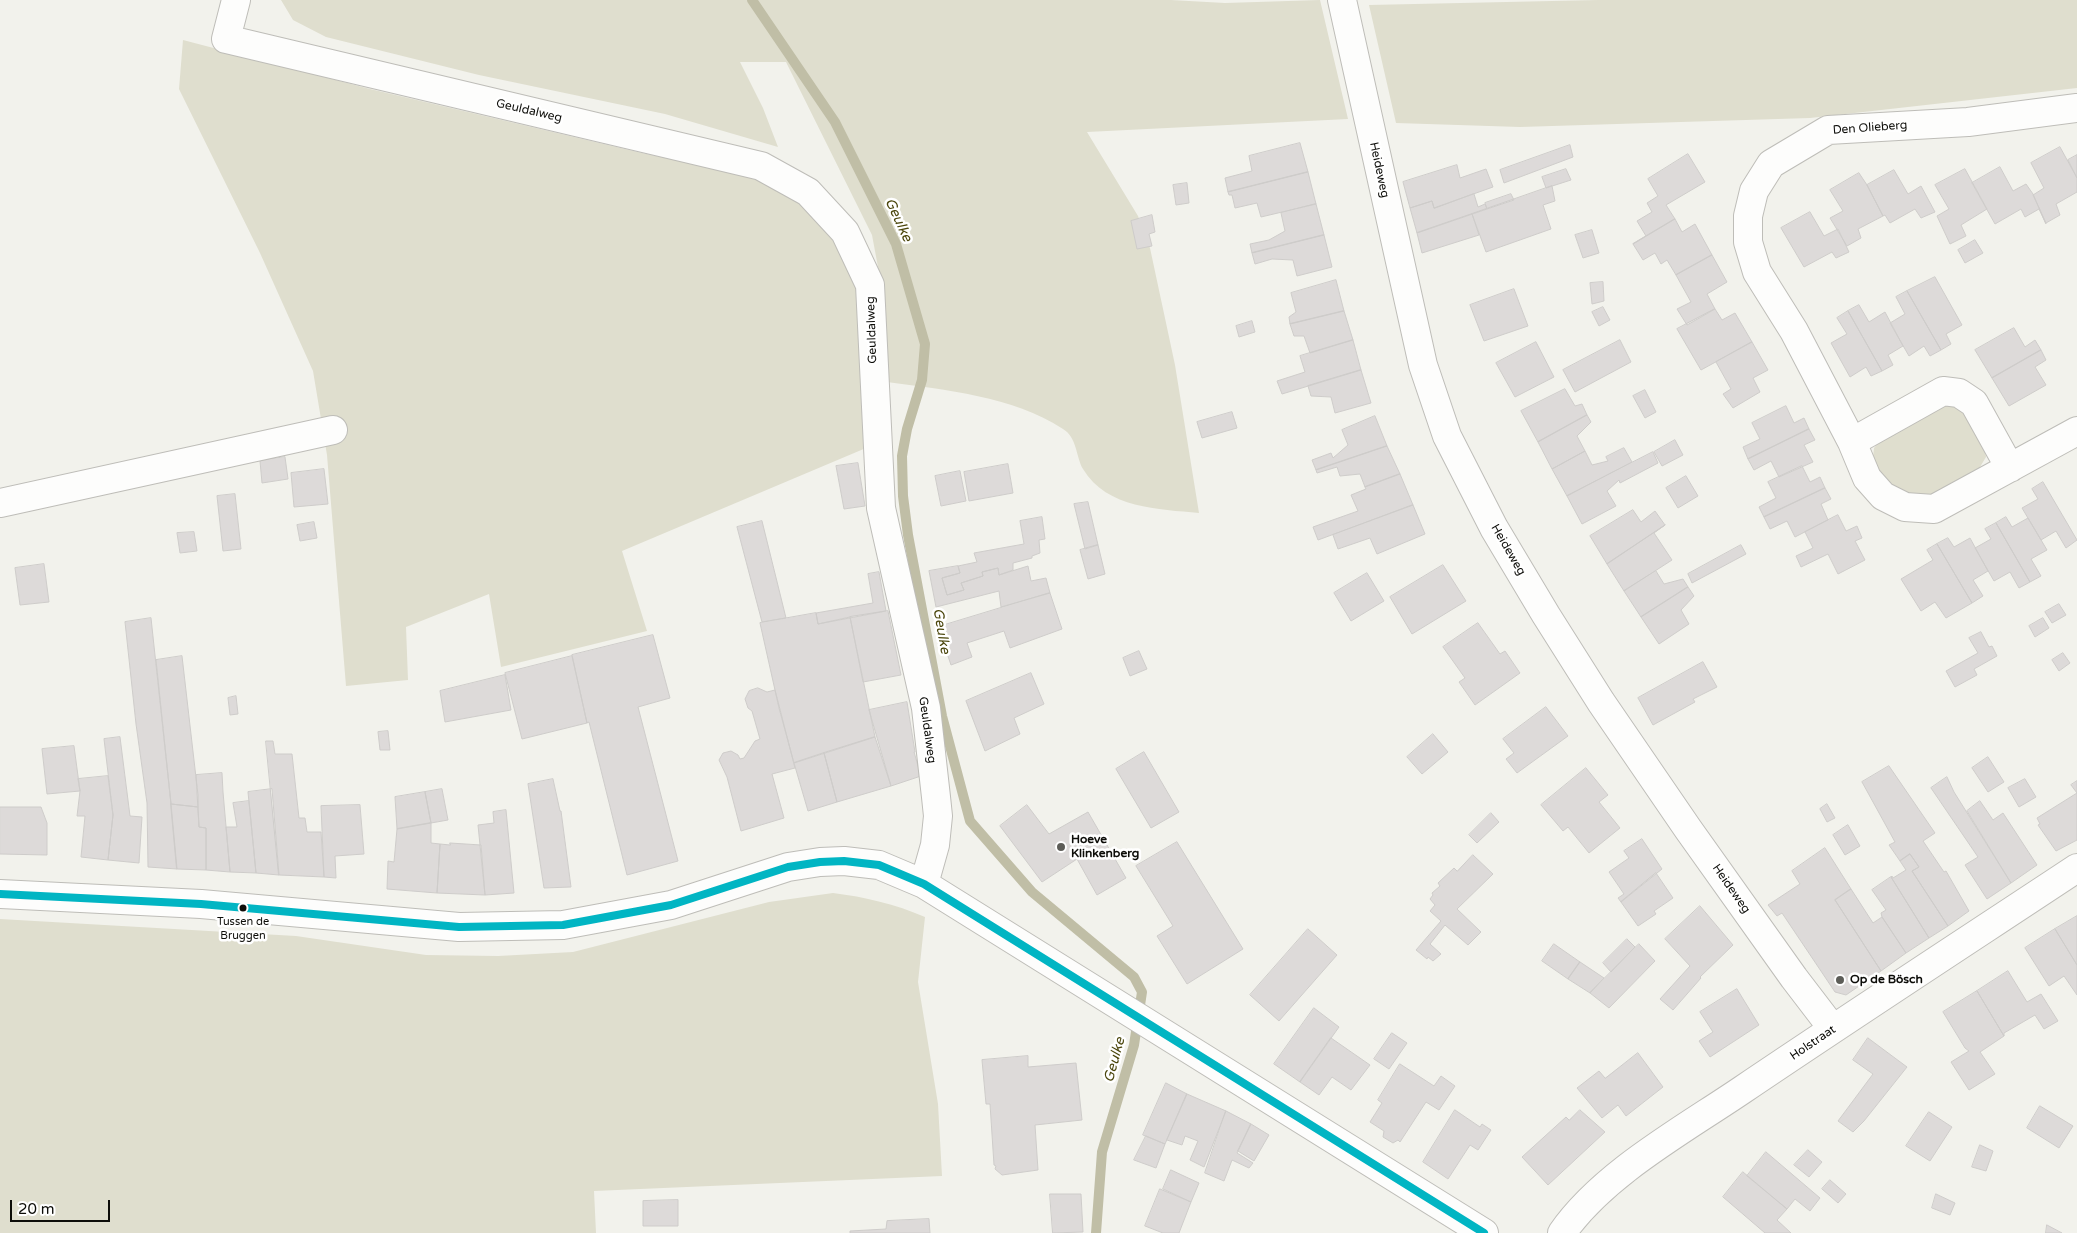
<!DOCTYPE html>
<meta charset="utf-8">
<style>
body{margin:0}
#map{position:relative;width:2077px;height:1233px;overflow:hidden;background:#f2f2ec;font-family:"Varela Round",sans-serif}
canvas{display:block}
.scale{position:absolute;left:10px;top:1200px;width:100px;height:22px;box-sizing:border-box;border:2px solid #0d0d09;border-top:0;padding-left:6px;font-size:15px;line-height:18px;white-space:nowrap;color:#0d0d09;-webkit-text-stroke:4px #fff;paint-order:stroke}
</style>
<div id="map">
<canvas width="2077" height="1233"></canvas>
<div class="scale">20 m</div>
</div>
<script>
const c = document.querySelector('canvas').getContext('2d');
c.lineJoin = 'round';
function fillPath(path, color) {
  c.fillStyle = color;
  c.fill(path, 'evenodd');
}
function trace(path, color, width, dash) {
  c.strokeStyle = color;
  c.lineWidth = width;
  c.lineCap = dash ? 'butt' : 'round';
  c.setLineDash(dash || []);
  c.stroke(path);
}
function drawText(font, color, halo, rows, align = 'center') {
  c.font = font + ' "Varela Round",sans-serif';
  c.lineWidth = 5;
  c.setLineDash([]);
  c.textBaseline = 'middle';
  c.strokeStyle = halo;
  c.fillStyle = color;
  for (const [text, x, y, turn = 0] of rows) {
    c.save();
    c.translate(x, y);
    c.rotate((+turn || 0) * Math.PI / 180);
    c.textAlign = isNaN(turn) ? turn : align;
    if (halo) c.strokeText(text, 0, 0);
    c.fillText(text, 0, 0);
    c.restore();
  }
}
fillPath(new Path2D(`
 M281 0H1171L1225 3 1320 0 1348 119 1087 132 1138 216 1150 248 1175 365 1199 513C1159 509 1107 509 1083 469 1076 457 1077 437 1063 429 1012 396 946 390 887 382L884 299 872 235 786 62H740L763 108 778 147 665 114 479 75 326 37 293 20Z
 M1598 0H2077V88L1810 118 1520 127 1396 123 1369 5Z
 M183 40 370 89 642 153 785 183 829 210 854 267 860 310 866 448 622 551 647 631 501 667 489 594 406 627 408 680 346 686 327 455 313 371 260 253 179 89Z
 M1944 404H1959L1985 450 1986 457 1977 472 1934 495 1908 496 1884 483 1873 458 1874 448 1883 437Z
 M833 893C865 897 895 904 925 917L918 982 938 1104 942 1176 594 1191 596 1233H0V919L296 936 426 955 498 956 573 952 769 902Z`), '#dfdece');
trace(new Path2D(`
 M752 0 835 122 896 244 925 344 922 380 907 429 902 456 903 496 908 535 942 716 970 821 1032 892 1134 977 1142 992 1134 1045 1102 1152 1096 1233`), '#c0bea6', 10);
const building = new Path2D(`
 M1300 143 1308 172 1228 192 1225 178 1252 171 1249 156Z
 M1570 145 1573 157 1504 183 1500 170Z
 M2060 147 2077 178V192L2056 204 2060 215 2046 223 2033 195 2044 188 2031 163Z
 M1688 154 1705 182 1666 205 1675 219 1633 244 1646 236 1637 221 1652 212 1647 203 1658 196 1648 179Z
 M2077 155V178L2068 160Z
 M1457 165 1460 178 1486 169 1493 187 1434 208 1432 201 1410 208 1403 182Z
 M2000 167 2013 191 2026 184 2033 194 2046 224 2039 209 2025 217 2021 209 1995 224 1972 183Z
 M1566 169 1571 180 1546 188 1542 177Z
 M1965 169 1987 209 1961 225 1966 236 1950 244 1937 216 1949 209 1935 185Z
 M1894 170 1908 194 1921 186 1935 212 1921 218 1915 209 1890 223 1885 215 1883 216 1867 185Z
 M1308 172 1316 204 1261 217 1257 203 1235 208 1232 195H1229L1228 192Z
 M1859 173 1867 185 1883 216 1858 229 1861 238 1847 246 1830 218 1843 211 1830 190Z
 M1187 183 1189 203 1176 205 1173 185Z
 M1552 186 1555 201 1543 205 1551 229 1486 252 1472 214Z
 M1474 194 1478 207 1485 204 1487 209 1417 233 1410 208 1432 201 1434 208Z
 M1511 194 1514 200 1487 209 1485 203Z
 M1316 204 1324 235 1252 253 1250 244 1269 240 1285 231 1281 213Z
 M1810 212 1824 236 1838 229 1849 252 1836 258 1832 252 1804 267 1781 228Z
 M1472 214 1479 235 1422 253 1417 233Z
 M1152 215 1155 232 1149 234 1152 246 1137 249 1131 221Z
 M1675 219 1682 232 1695 224 1712 255 1676 275 1667 260 1661 264 1655 253 1643 260 1633 244Z
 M1592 230 1599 253 1583 258 1575 235Z
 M1324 235 1332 267 1297 276 1293 260 1272 259 1255 264 1252 253Z
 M1975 240 1983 253 1965 263 1958 250Z
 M1712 255 1727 282 1707 294 1715 309 1687 325 1677 309 1691 302 1676 275Z
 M1935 277 1962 325 1946 334 1951 344 1941 350 1907 291Z
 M1336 280 1344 311 1290 324 1289 317 1296 312 1291 293Z
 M1603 282 1604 301 1592 304 1590 283Z
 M1514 289 1528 326 1484 341 1470 305Z
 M1907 291 1941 350 1930 356 1924 346 1909 356 1890 323 1905 314 1896 297Z
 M1859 305 1869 322 1885 312 1903 346 1888 355 1893 365 1882 371 1848 311Z
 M1603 307 1610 320 1599 326 1592 312Z
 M1715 309 1722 320 1735 313 1752 342 1701 370 1677 329Z
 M1344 311 1353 340 1310 353 1304 336H1294L1290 324Z
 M1848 311 1882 371 1871 376 1866 367 1850 377 1831 343 1847 334 1837 318Z
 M1252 321 1255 332 1239 337 1236 326Z
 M2014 328 2025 347 2035 340 2041 350 1992 378 1975 350Z
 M1353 340 1361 370 1282 394 1277 381 1305 372 1300 356Z
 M1620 340 1631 362 1575 392 1563 370Z
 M1536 342 1554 377 1515 397 1496 363Z
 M1752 342 1768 370 1753 378 1760 392 1733 408 1723 394 1731 389 1716 362Z
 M2041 350 2046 360 2035 367 2046 385 2009 406 1992 378Z
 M1361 370 1371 403 1335 413 1331 397 1311 396 1308 386Z
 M1565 389 1575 406 1582 404 1587 415 1538 442 1521 411Z
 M1645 390 1656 412 1645 418 1633 396Z
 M1786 406 1794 423 1804 418 1809 429 1748 459 1743 447 1760 439 1752 423Z
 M1232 412 1237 428 1202 438 1197 422Z
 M1587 415 1591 422 1577 436 1585 451 1552 469 1538 442Z
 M1375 416 1387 446 1316 470 1312 460 1331 453 1333 458 1348 445 1342 430Z
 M1809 429 1815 440 1804 445 1813 462 1779 477 1771 461 1754 470 1748 459Z
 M1675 440 1683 455 1662 466 1654 452Z
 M1387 446 1400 474 1365 487 1360 474 1340 476 1337 467 1317 473 1316 470Z
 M1624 448 1632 462 1567 496 1552 469 1585 451 1592 465 1608 461 1606 457Z
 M1653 452 1658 463 1620 483 1619 480 1607 491 1616 506 1582 524 1567 496Z
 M285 457 288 479 262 483 260 461Z
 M858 463 865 506 844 509 836 466Z
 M1008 464 1013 493 969 501 964 472Z
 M1802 466 1810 482 1820 477 1825 488 1764 517 1759 507 1776 498 1768 482Z
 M324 469 328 504 294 507 291 473Z
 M960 471 966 501 941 506 935 476Z
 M1400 474 1413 505 1318 540 1313 527 1358 511 1351 495 1366 489 1365 487Z
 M1686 476 1698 496 1678 508 1666 488Z
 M2043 482 2077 540 2066 548 2056 531 2041 540 2022 508 2038 499 2032 489Z
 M1825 488 1831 499 1821 504 1828 520 1795 537 1787 521 1770 529 1764 517Z
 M235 494 241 549 223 551 217 496Z
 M1088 502 1098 545 1085 549 1074 504Z
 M1413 505 1425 534 1377 554 1370 538 1338 549 1333 535Z
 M1633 510 1641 522 1655 511 1665 525 1607 564 1590 536Z
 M1838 515 1846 531 1857 526 1862 538 1855 541 1865 560 1838 574 1828 554 1801 567 1796 556 1813 548 1805 532Z
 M1042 517 1045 539 1039 540 1040 553 1032 556V558L1013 563V570L999 575 998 568 982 572 983 576 961 583 964 590 947 595 942 578 960 573 958 566 977 562 974 553 1024 544 1020 521Z
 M2006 517 2012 527 2028 518 2047 550 2031 559 2041 576 2030 582 1996 523Z
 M762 521 786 618 762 622 737 527Z
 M314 522 317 538 300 541 297 525Z
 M1996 523 2030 582 2019 588 2010 572 1994 581 1975 548 1991 539 1985 529Z
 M1665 525 1654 533 1672 560 1624 591 1607 564Z
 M194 532 197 551 180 553 177 533Z
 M1948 538 1954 547 1970 538 1988 571 1973 580 1983 596 1972 603 1937 544Z
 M1937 544 1972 603 1946 618 1935 602 1921 611 1901 579 1933 560 1927 550Z
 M1098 545 1105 574 1088 579 1080 550Z
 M1741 545 1746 554 1692 583 1688 574Z
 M44 564 49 602 20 605 15 568Z
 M1443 565 1466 601 1412 634 1390 597Z
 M958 566 960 573 942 578 947 595 964 590 961 583 983 576 982 572 998 568 999 575 1028 566 1031 581 1046 578 1050 593 1001 607 999 591 936 607 929 571Z
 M1656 571 1664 584 1683 579 1688 587 1641 617 1624 591Z
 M879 572 886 611 818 624 816 613 873 603 868 574Z
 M1367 573 1384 601 1351 621 1334 593Z
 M1688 587 1694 596 1681 610 1689 624 1659 644 1641 617Z
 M1050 593 1062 629 1010 648 1004 631 967 643 972 657 951 665 938 627Z
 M2059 604 2066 615 2052 623 2045 612Z
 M888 611 901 675 863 682 850 617Z
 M816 613 818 624 850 617 875 737 794 763 779 708 760 623Z
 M151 618 171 804 177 869 148 867 147 803 136 724 125 622Z
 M2043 618 2049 628 2035 637 2029 626Z
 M1478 623 1500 654 1505 651 1520 673 1475 705 1459 682 1465 678 1443 647Z
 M1981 632 1989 647 1992 646 1997 656 1974 669 1977 675 1955 687 1946 671 1978 653 1969 638Z
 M653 635 670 698 638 707 678 861 627 875 589 722 587 723 572 655Z
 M1139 651 1147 669 1130 676 1123 658Z
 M2063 653 2070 663 2059 671 2052 660Z
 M182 656 198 795V807L171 804 156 660Z
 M572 656 587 723 522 739 505 673Z
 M1703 662 1717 687 1693 699 1695 702 1653 725 1638 698Z
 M1031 673 1044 704 1014 718 1020 734 985 751 966 701Z
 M505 675 511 710 445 722 440 691Z
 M758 688 767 692 775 690 795 768 772 774 784 818 741 831 727 777 719 760 723 753 731 751 738 755 740 759 744 758 755 741 760 739 752 711 748 708 745 699 749 691Z
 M236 696 238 714 230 715 228 698Z
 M907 702 915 752H914L921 776 891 786 869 710Z
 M1546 707 1568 736 1517 773 1506 759 1514 753 1503 739Z
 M388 731 390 750H380L378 732Z
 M1433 734 1448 752 1422 774 1407 757Z
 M120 737 130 816 142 817 139 863 108 860 113 815 104 739Z
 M875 737 891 786 837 802 824 753Z
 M266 741H273L275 754H292L299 818H305L307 832H321L324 877 279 875Z
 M74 746 80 791 47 794 42 749Z
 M1144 752 1179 812 1151 828 1116 769Z
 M824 753 837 802 808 811 794 763Z
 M1988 757 2004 782 1988 792 1972 768Z
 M1889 766 1935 833 1923 841 1944 872 1946 871 1969 911 1948 926 1912 871 1919 867 1910 854 1900 861 1889 845 1895 842 1862 782Z
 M1586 768 1608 795 1599 802 1620 828 1589 853 1568 827 1563 831 1541 805Z
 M222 773 223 792 230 872 206 870V828L199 827 196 775Z
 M108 776 113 815 108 860 81 857 85 816H77L80 791 78 779Z
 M1947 777 1954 792 2011 883 1987 899 1965 865 1978 857 1931 788Z
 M553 779 560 811H561L571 887 544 888 528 784Z
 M2025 779 2036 797 2019 807 2008 788Z
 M2077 781V840L2056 851 2038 825 2040 824 2037 818 2077 793 2071 785Z
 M272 789 279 875 256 873 248 792Z
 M442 789 448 820 431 823 425 792Z
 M425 792 431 823 397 829 395 797Z
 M249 801 256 873 230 872 226 827H237L233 803Z
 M1980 801 1993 820 2003 813 2037 865 2011 883 1967 811Z
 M171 804 198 807 199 827 206 828V870L177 869Z
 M1827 804 1835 818 1827 822 1820 809Z
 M360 805 364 854 335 856 336 878 324 877 321 806Z
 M1027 805 1049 834 1088 812 1126 878 1097 895 1077 859 1042 882 1000 826Z
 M0 807H41L47 823V855L0 854Z
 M506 810 514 893 485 895 478 825 494 823 493 812Z
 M1491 813 1499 822 1477 843 1469 835Z
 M431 823V843L440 844 437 893 387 889 388 861 394 862 397 829Z
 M1848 825 1860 846 1845 855 1833 835Z
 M1642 839 1662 869 1621 902 1618 898 1624 894 1609 872 1629 858 1624 851Z
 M1177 842 1243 949 1187 984 1157 936 1173 926 1136 866Z
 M450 843 481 845 485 895 437 893 440 844 450 845Z
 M1825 848 1851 889 1835 900 1881 971 1846 995 1835 992 1782 913 1777 916 1768 905 1800 884 1792 871Z
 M1910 854 1919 867 1912 871 1948 926 1929 938 1891 877 1892 876 1893 878 1906 870 1900 861Z
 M1473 855 1493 874 1457 909 1481 932 1468 945 1445 925 1430 944 1441 954 1433 961 1428 957 1427 959 1416 950 1441 921 1430 911 1435 905 1430 899 1433 895 1432 893 1440 886 1438 883 1454 868 1457 871Z
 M1656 873 1673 898 1654 911 1656 914 1638 926 1621 902Z
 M1891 877 1929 938 1906 953 1882 917 1881 913 1886 910 1872 890Z
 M1851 889 1873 923 1882 917 1906 953 1881 971 1835 900Z
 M1700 906 1733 945 1700 977 1701 978 1673 1010 1660 999 1690 966 1665 939Z
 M2077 916V965L2055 929Z
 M1308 929 1337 955 1279 1021 1250 995Z
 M2055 929 2077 965V995L2064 976 2049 986 2025 948Z
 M1627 939 1635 947 1611 972 1603 963Z
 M1554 944 1580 962 1568 979 1542 961Z
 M1639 944 1655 961 1609 1008 1590 993Z
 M1580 962 1604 978 1590 993 1568 979Z
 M2008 971 2027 1002 2041 994 2058 1021 2044 1029 2035 1015 2004 1033V1036L1977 991Z
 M1737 989 1759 1025 1710 1057 1699 1041 1713 1032 1700 1012Z
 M1977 991 2004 1036 1980 1052 1995 1074 1969 1090 1951 1062 1969 1051 1965 1048 1943 1012Z
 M1314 1008 1339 1027 1300 1082 1274 1064Z
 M1392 1033 1407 1043 1389 1069 1374 1059Z
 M1331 1038 1370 1065 1351 1090 1332 1077 1319 1095 1300 1082Z
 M1868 1038 1907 1067 1864 1121 1853 1132 1838 1121 1873 1074 1853 1060Z
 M1638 1053 1663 1087 1626 1116 1618 1105 1602 1118 1577 1088 1599 1071 1605 1078Z
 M1028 1056V1067L1076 1063 1082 1120 1035 1125 1038 1170 1002 1175 995 1169 996 1166 994 1165 990 1104H986L982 1060Z
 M1400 1064 1434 1086 1441 1076 1455 1086 1439 1110 1426 1102 1400 1142 1398 1140 1393 1143 1383 1137 1384 1131 1370 1122 1382 1103 1378 1100Z
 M1166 1083 1187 1094 1165 1144 1143 1135Z
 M1187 1094 1226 1111 1204 1167 1190 1160 1198 1141 1185 1136 1182 1145 1167 1140Z
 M2040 1106 2073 1126 2059 1148 2027 1128Z
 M1455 1110 1480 1127 1482 1124 1491 1130 1478 1150 1470 1145 1448 1179 1423 1162Z
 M1580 1110 1605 1132 1548 1185 1522 1157 1566 1117 1569 1120Z
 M1226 1111 1251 1124 1237 1153 1253 1163 1249 1168 1232 1160 1224 1181 1205 1173Z
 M1929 1112 1952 1127 1930 1161 1906 1146Z
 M1251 1124 1269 1135 1254 1161 1238 1151Z
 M1146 1136 1165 1144 1156 1168 1134 1160Z
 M1980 1145 1993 1151 1986 1171 1972 1167Z
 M1808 1150 1822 1162 1809 1177 1794 1165Z
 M1766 1152 1820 1198 1810 1211 1795 1199 1787 1209 1747 1176Z
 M1171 1170 1199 1183 1191 1202 1163 1189Z
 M1743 1172 1787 1209 1777 1220 1791 1233H1765L1723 1197Z
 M1830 1180 1846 1194 1838 1203 1822 1189Z
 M1160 1189 1191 1202 1179 1233H1163L1145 1226Z
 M1050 1194H1081L1083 1232 1053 1233Z
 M1936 1194 1955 1203 1950 1215 1932 1208Z
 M678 1200V1226H643V1201Z
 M929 1219 930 1233H850V1231L886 1229 887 1221Z
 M2047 1225 2062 1233H2046Z`);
fillPath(building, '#dddad9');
trace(building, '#ceccca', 1);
const minor = new Path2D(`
 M236 0 226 39 761 166 808 192 845 232 870 285 881 508 926 708 936 797 938 816 935 845 924 884
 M1342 0 1423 365 1447 436 1494 528 1546 615 1601 702 1688 829 1794 978 1833 1029
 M2077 108 1968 122 1828 130 1771 164 1754 191 1748 216V242L1757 272 1794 331 1852 442 1867 478 1883 496 1905 507 1934 509 2077 431
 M1852 442 1943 391 1959 393 1974 403 2010 468
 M0 503 333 430
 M0 894 201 904 459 927 563 925 671 905 788 867 820 862 844 861 879 865 924 884 1484 1233
 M1562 1233C1603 1174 1683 1130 1742 1090 1853 1015 1965 942 2077 868`);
trace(minor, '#bebdb8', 30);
trace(minor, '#fdfdfc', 28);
trace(new Path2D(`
 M0 894 201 904 459 927 563 925 671 905 788 867 820 862 844 861 879 865 924 884 1484 1233`), '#01b5c3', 8);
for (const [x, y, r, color] of [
 [1061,847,5,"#5d5d58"],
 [243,908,4.5,"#0d0d09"],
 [1840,980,5,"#5d5d58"]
]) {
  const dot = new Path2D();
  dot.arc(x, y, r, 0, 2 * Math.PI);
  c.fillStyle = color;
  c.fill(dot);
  trace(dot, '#fff', 2);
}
drawText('11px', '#0d0d09', '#fff', [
 ["Tussen de",243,922],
 ["Bruggen",243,936]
]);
drawText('12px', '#0d0d09', '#fff', [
 ["Geuldalweg",529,111,13],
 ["Den Olieberg",1870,128,-4],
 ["Heideweg",1379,170,78],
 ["Geuldalweg",872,330,-92],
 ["Heideweg",1508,550,60],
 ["Geuldalweg",927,730,82],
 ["Heideweg",1731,889,55],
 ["Holstraat",1813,1043,-34]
]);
drawText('bold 12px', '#0d0d09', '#fff', [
 ["Hoeve",1071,840],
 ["Klinkenberg",1071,854],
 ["Op de Bösch",1850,980]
], 'left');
drawText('italic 14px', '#4b460c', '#fff', [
 ["Geulke",898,220,65],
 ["Geulke",941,631,80],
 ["Geulke",1115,1060,-75]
]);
</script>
